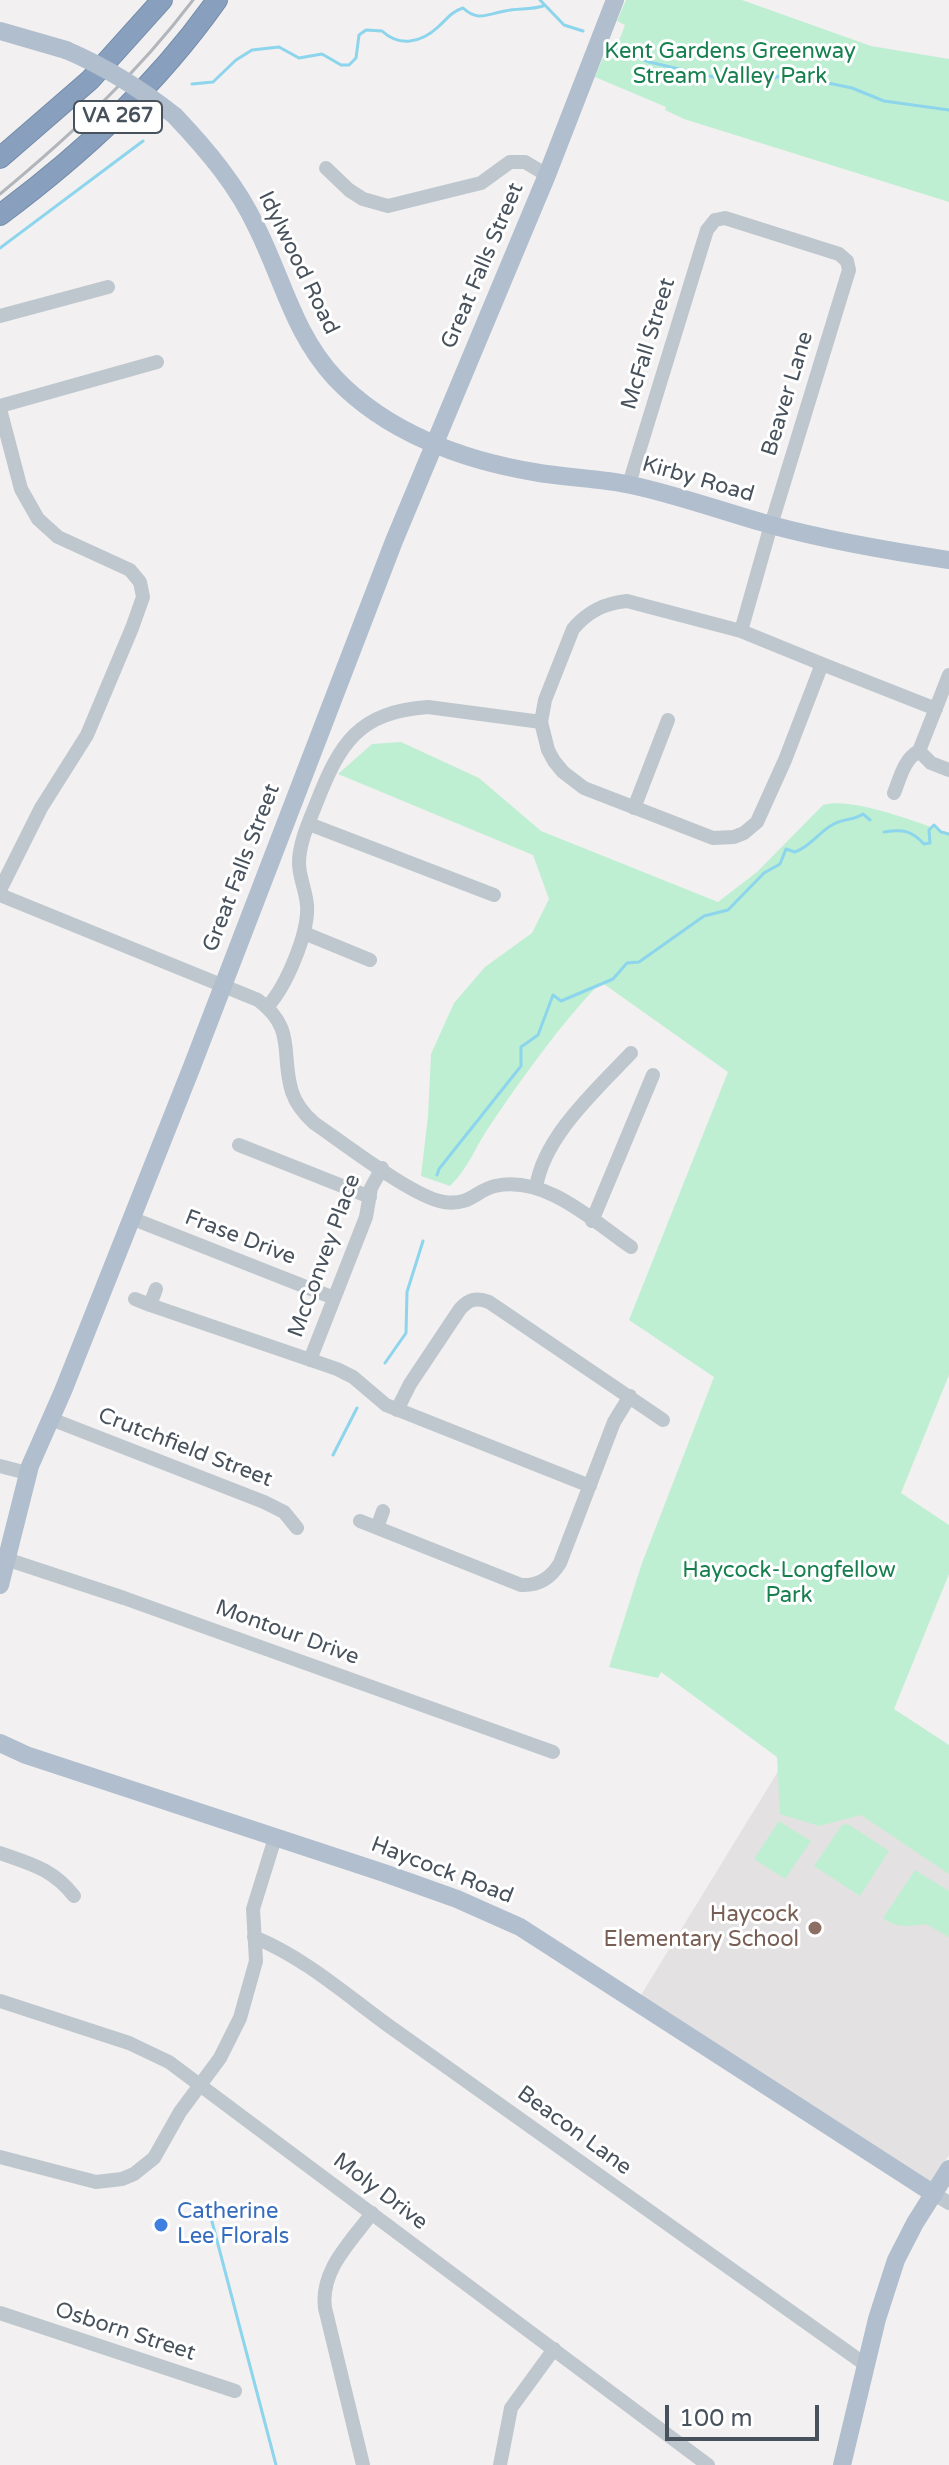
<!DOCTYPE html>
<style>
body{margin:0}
#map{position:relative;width:949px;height:2465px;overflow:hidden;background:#f2f0f0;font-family:"Varela Round",sans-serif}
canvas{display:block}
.scale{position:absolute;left:665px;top:2405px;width:154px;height:36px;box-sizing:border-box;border:4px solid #48525d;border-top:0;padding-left:10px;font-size:24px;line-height:28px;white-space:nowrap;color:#48525d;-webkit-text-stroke:6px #fff;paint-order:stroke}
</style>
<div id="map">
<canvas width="949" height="2465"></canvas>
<div class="scale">100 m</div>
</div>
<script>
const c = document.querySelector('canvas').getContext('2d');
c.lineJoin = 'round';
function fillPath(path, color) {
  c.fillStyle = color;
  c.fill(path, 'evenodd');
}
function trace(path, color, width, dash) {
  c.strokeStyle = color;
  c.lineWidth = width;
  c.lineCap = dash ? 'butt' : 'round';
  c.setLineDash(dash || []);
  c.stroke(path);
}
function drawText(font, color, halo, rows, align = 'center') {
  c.font = font + ' "Varela Round",sans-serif';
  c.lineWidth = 6;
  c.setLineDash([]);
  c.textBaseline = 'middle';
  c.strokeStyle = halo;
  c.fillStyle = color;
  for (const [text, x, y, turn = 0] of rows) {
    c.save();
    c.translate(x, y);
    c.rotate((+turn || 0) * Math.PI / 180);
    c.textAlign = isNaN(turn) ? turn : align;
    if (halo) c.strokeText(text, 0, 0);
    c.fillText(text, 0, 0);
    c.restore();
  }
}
fillPath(new Path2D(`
 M788 1755 949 1861V2155L931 2183 641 1995Z`), '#e3e1e2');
fillPath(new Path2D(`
 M626 0H742L871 46 949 59V202L684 119 665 110 666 107 595 77 603 57 612 59 625 25 617 21Z
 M401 742 479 778 541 831 718 902 757 872 823 805C852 796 918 823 949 833V1375L901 1493 949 1525V1574L894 1709 949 1745V1874L861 1815 819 1826 780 1814 777 1757 661 1672 658 1678 609 1667 642 1563 714 1377 629 1320 728 1072 601 982C562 1022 523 1077 491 1124 476 1145 469 1168 450 1186L421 1176 428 1116 431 1054 454 1003 485 967 532 933 549 899 533 855 338 774 372 744Z
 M779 1821 811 1841 785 1879 754 1859Z
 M848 1824 889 1851 860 1896 814 1866 842 1825Z
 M915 1870 949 1891V1937L926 1924C910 1926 897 1929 883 1918Z`), '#bfefd3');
trace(new Path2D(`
 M540 0 564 25 583 31
 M612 46 649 62 718 78 760 83 780 76 804 78 852 88 884 101 949 110
 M192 84 213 82 236 60 252 50 279 47 299 58 322 54 341 65H349L356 58 359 35 366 30 382 31C399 47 421 43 438 27 447 19 451 12 463 8 478 22 487 14 505 11 518 8 530 10 543 6
 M0 248 143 141
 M884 832C902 829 911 830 924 844L930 843 929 830 934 825 941 832 949 834
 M437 1175 439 1169 521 1066V1047L538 1035 553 995 561 1001 613 979 627 963 639 962 704 916 728 910 764 873 780 864 786 849 795 852C811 846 818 833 832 825 843 818 853 821 863 814L870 820
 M385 1363 406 1333 407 1292 423 1241
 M333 1455 357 1408
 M210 2214 276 2465`), '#8cd5ec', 3);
const highway = new Path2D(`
 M0 158 90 80 162 0
 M0 215C83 153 157 85 217 0`);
trace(highway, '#738baa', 22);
trace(new Path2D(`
 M326 168 349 190 363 199 388 206 481 183 510 162H525L547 175
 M715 220 725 218 839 254 847 261
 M0 316 108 287
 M0 406 157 362
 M0 409 21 489 38 519 58 537 130 570 140 582 143 597 132 628 87 735 41 808 0 890
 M629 484 707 230 715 220
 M627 601 741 631 822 664 785 760 757 822 744 833 734 837 713 838 584 788 563 772 554 761 548 750 541 722 545 700 573 629C588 611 605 603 627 601Z
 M741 631 771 525 849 270 847 261
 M822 664 936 709
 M919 751 931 763 949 770
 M894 793C900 778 904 759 919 751L949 675
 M634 808 668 720
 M309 824 494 895
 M0 895 258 1000C297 1029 280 1054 292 1092 296 1104 304 1114 314 1123 342 1142 414 1198 444 1202 471 1206 476 1190 495 1186 546 1175 593 1221 631 1247
 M304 933 370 960
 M267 1007C286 987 309 933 307 905 306 891 299 877 299 863 299 843 309 822 316 804 340 743 358 712 428 707L541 722
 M239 1145 370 1197
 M536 1188C543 1137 597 1089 631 1053
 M131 1218 334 1298
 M592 1221 653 1075
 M135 1299 150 1305 156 1289
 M150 1305 337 1369 353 1377 386 1405 590 1486
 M310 1360 366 1217 371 1188 382 1168
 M397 1410 410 1384 460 1309C469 1299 477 1297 489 1302L663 1420
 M51 1419 264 1502 284 1512 297 1528
 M0 1466 27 1473
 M360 1521 521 1585C539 1586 551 1578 560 1563L614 1422 630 1396
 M377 1528 383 1511
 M6 1559 124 1598 553 1752
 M0 1853C31 1864 53 1869 74 1896
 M254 1937C305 1958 345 1994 389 2026L866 2365
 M0 2001 129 2043 169 2062 708 2465
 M0 2157 96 2182 122 2179 134 2174 154 2158 180 2112 220 2058 240 2018 256 1961 253 1909 275 1838
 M934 2194 949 2203
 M0 2313 235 2391
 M363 2465 325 2308C320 2270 351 2242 372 2213
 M500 2465 511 2408 554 2349`), '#bec7ce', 14);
trace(new Path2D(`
 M0 31 66 50
 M175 116C207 150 237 185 257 228 283 280 294 334 335 378 386 432 462 460 534 472 566 478 599 478 631 485 678 495 724 512 771 525 830 541 889 551 949 560
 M0 1585 30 1466 63 1391 191 1069 394 541 547 175 615 0
 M0 1743 26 1755 384 1873 457 1899 520 1927 934 2194
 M842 2465 877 2319 896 2260 915 2223 949 2169`), '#b0bece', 18);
trace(highway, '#88a0be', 20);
trace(new Path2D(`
 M0 194C71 135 137 74 193 0`), '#b2b5ba', 3);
trace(new Path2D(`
 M66 50C106 67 141 89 175 116`), '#b0bece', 18);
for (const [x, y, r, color] of [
 [815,1928,8,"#8d6e63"],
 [161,2225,8,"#3f7fe0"]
]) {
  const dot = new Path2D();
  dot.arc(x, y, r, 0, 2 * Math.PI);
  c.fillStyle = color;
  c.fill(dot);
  trace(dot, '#fff', 3);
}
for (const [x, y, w] of [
 [118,117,88]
]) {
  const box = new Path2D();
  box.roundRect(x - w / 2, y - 16, w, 32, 6);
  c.fillStyle = '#fff';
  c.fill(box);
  trace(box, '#48525d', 2);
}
drawText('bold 20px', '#48525d', null, [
 ["VA 267",118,117]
]);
drawText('22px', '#17804f', '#fff', [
 ["Kent Gardens Greenway",730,52],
 ["Stream Valley Park",730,77],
 ["Haycock-Longfellow",789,1571],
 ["Park",789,1596]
]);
drawText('22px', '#48525d', '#fff', [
 ["Idylwood Road",298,263,64],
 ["Great Falls Street",483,266,-67],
 ["McFall Street",649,344,-73],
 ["Beaver Lane",788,394,-73],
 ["Kirby Road",698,480,16],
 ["Great Falls Street",242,868,-69],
 ["Frase Drive",240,1238,21],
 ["McConvey Place",325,1256,-70],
 ["Crutchfield Street",185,1448,21],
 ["Montour Drive",287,1633,20],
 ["Haycock Road",442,1871,21],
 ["Beacon Lane",574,2131,36],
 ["Moly Drive",380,2192,37],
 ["Osborn Street",125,2332,18]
]);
drawText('22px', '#785e54', '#fff', [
 ["Haycock",799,1915],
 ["Elementary School",799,1940]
], 'right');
drawText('22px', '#366cbe', '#fff', [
 ["Catherine",177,2212],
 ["Lee Florals",177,2237]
], 'left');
</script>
